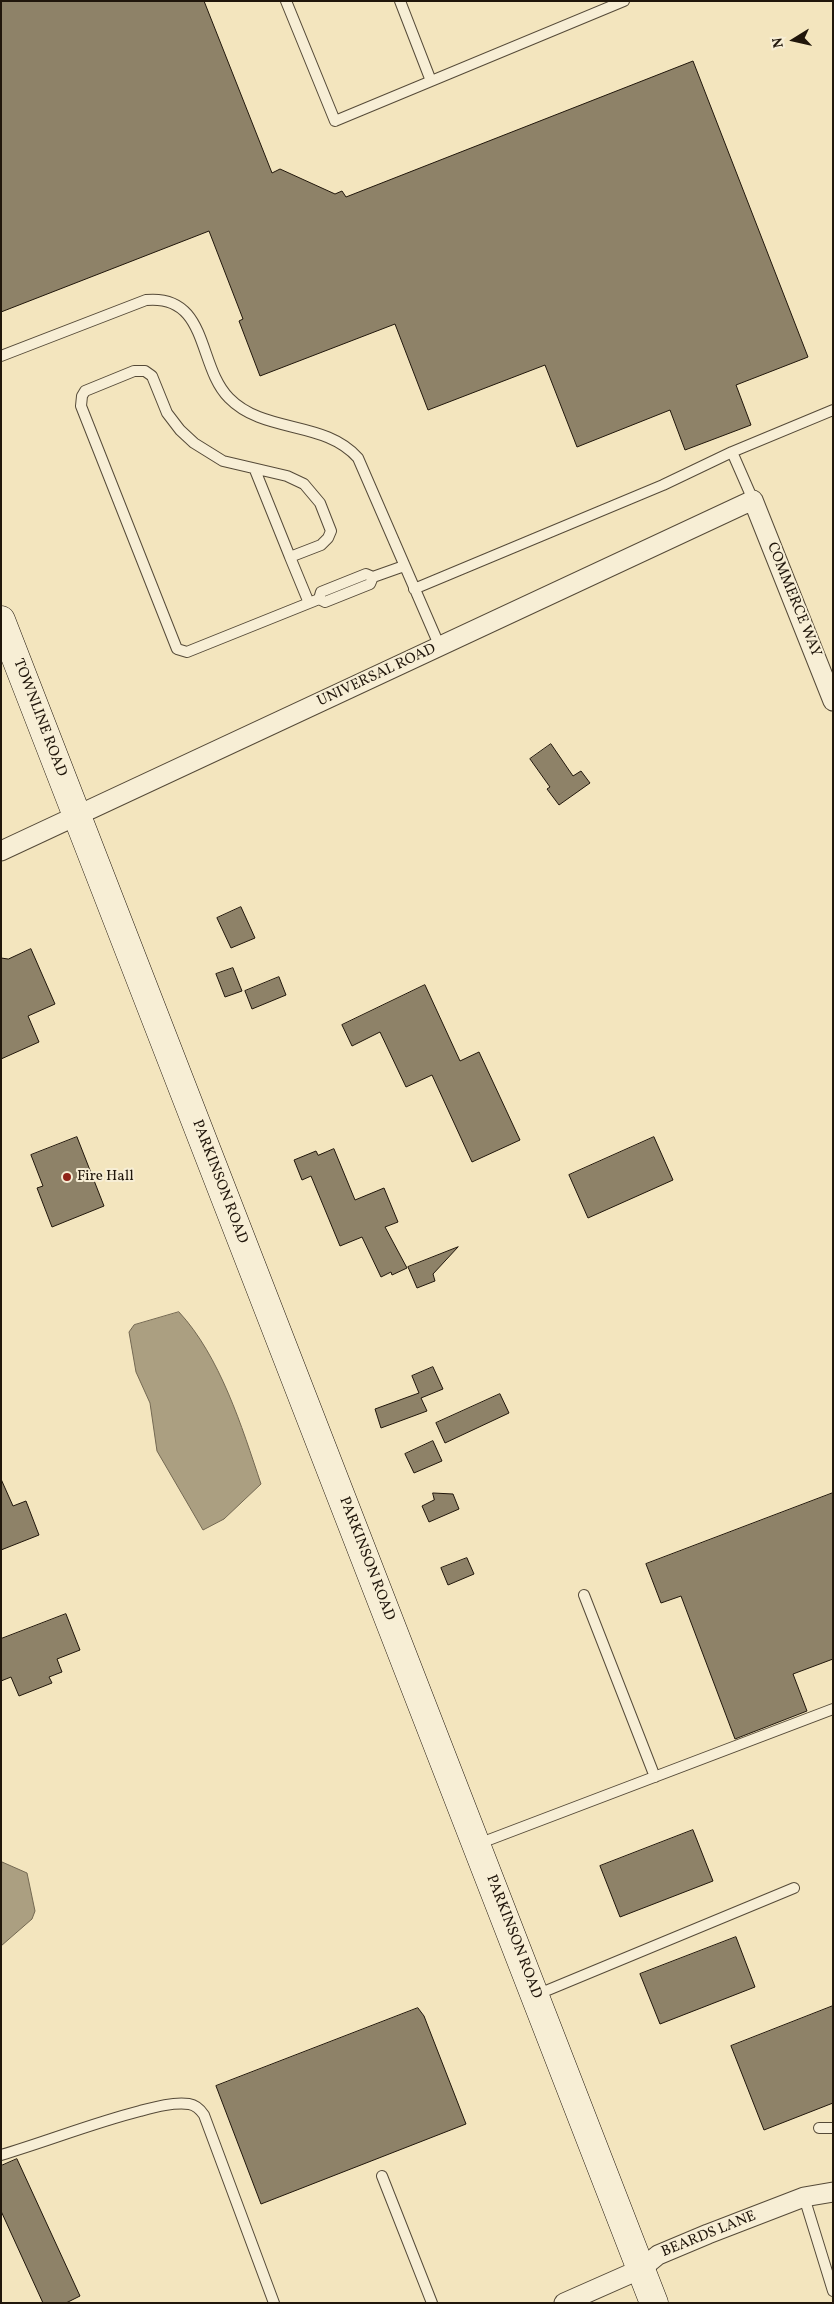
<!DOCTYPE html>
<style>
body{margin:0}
#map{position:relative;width:834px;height:2304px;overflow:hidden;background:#f3e5be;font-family:Vollkorn,serif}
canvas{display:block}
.frame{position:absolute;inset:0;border:2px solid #20160b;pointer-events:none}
.north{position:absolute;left:769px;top:15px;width:50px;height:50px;-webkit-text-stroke:4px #f7eed5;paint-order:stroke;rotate:260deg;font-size:14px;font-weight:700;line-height:20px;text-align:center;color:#20160b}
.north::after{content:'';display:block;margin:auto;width:18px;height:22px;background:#20160b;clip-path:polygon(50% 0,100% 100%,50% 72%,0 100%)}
</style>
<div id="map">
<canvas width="834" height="2304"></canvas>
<div class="frame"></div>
<div class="north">N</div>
</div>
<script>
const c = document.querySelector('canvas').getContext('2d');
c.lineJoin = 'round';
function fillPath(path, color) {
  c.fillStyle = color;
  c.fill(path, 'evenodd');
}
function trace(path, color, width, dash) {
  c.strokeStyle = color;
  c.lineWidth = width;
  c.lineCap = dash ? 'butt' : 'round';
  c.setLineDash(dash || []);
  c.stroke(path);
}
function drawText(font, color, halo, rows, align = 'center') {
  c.font = font + ' Vollkorn,serif';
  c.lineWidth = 4;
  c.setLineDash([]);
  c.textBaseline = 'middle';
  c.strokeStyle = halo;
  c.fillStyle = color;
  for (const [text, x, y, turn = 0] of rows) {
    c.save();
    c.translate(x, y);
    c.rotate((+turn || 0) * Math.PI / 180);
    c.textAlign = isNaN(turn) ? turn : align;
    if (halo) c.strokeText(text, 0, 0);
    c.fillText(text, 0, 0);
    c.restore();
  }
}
const water = new Path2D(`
 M179 1312C220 1356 242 1427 261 1484L224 1519 203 1530 157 1451 150 1403 136 1372 129 1332 134 1325Z
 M2 1862 27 1873 35 1911 32 1919 1 1946Z`);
fillPath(water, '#ab9f81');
trace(water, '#736852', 1);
const building = new Path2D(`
 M1 1H204L272 173 280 169 335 194 342 191 346 197 693 61 808 357 736 385 751 425 685 450 670 410 577 447 545 365 428 410 395 324 260 376 239 321 243 319 209 231 1 312Z
 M551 744 573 776 581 771 590 783 559 805 547 789 550 787 530 759Z
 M241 907 255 938 231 948 217 918Z
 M31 949 55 1004 28 1016 39 1042 1 1059V958L8 959Z
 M233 968 242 991 225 997 216 974Z
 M279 977 286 995 252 1009 245 991Z
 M425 985 460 1061 479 1052 520 1140 472 1162 432 1075 406 1087 380 1032 352 1046 342 1025Z
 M77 1137 104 1206 52 1227 37 1188 43 1186 31 1155Z
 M654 1137 673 1180 588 1218 569 1175Z
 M334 1149 355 1200 384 1188 398 1222 385 1227 407 1268 392 1275 391 1272 381 1277 362 1237 340 1246 311 1176 302 1180 294 1160 316 1151 318 1155Z
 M458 1247 433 1274 435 1281 417 1288 408 1267Z
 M433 1367 443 1389 421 1398 427 1411 381 1428 375 1409 419 1393 412 1376Z
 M500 1394 509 1413 445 1443 436 1423Z
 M433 1441 442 1461 414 1473 405 1454Z
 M1 1479 13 1506 26 1501 39 1535 1 1550Z
 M433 1493 453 1494 459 1509 429 1522 422 1506 434 1500Z
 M833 1493V1659L793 1674 807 1711 735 1739 681 1596 661 1603 646 1564Z
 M467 1558 474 1574 448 1585 441 1568Z
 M66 1614 80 1650 57 1659 62 1672 49 1677 52 1683 19 1696 11 1677 1 1681V1639Z
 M693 1830 713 1881 620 1917 600 1866Z
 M736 1937 755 1987 660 2024 640 1974Z
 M833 2006V2103L764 2130 731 2046Z
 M418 2008 424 2016 466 2124 261 2204 216 2086Z
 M17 2159 80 2296 66 2303H43L1 2211V2166Z`);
fillPath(building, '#8e8268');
trace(building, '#20160b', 1);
const service = new Path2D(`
 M286 1 335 121 624 1
 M400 1 431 81
 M1 356 146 300C209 294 197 366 229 398 264 434 325 420 358 458L440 647
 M255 470 290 557
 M753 500 732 452 833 410
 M373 577 370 584 325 602 319 599 321 592 366 574 373 577 404 566
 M414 589 663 485 732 452
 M309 603 290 557 321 545 328 538 331 531 320 503 304 484 287 476 223 461 194 443 180 430 167 413 152 376 145 371H134L85 391 82 396 81 406 177 649 187 652 319 599
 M584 1595 655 1777
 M478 1844 833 1709
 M536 1995 794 1888
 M819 2128H833
 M1 2155C48 2141 93 2123 140 2111 155 2107 173 2102 189 2104 196 2105 200 2109 204 2115L274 2303
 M382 2176 432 2303
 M804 2197 833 2291`);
const minor = new Path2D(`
 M1 851 753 500 833 701
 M564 2303 641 2269 658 2255 708 2234 804 2197 833 2192`);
const secondary = new Path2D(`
 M1 620 654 2303`);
trace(service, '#554a38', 12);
trace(minor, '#554a38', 21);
trace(secondary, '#20160b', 29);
trace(service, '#f7eed5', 10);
trace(minor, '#f7eed5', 19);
trace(secondary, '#f7eed5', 28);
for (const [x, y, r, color] of [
 [67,1177,5,"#8f2418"]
]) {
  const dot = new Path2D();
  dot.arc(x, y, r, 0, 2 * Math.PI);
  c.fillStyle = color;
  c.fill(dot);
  trace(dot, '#f7eed5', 2);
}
drawText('15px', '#20160b', '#f7eed5', [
 ["COMMERCE WAY",793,600,68],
 ["UNIVERSAL ROAD",377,676,-25],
 ["TOWNLINE ROAD",39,718,69],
 ["PARKINSON ROAD",219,1182,69],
 ["PARKINSON ROAD",366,1559,69],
 ["PARKINSON ROAD",513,1937,69],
 ["BEARDS LANE",709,2235,-22]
]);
drawText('15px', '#20160b', '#f7eed5', [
 ["Fire Hall",77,1177]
], 'left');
</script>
